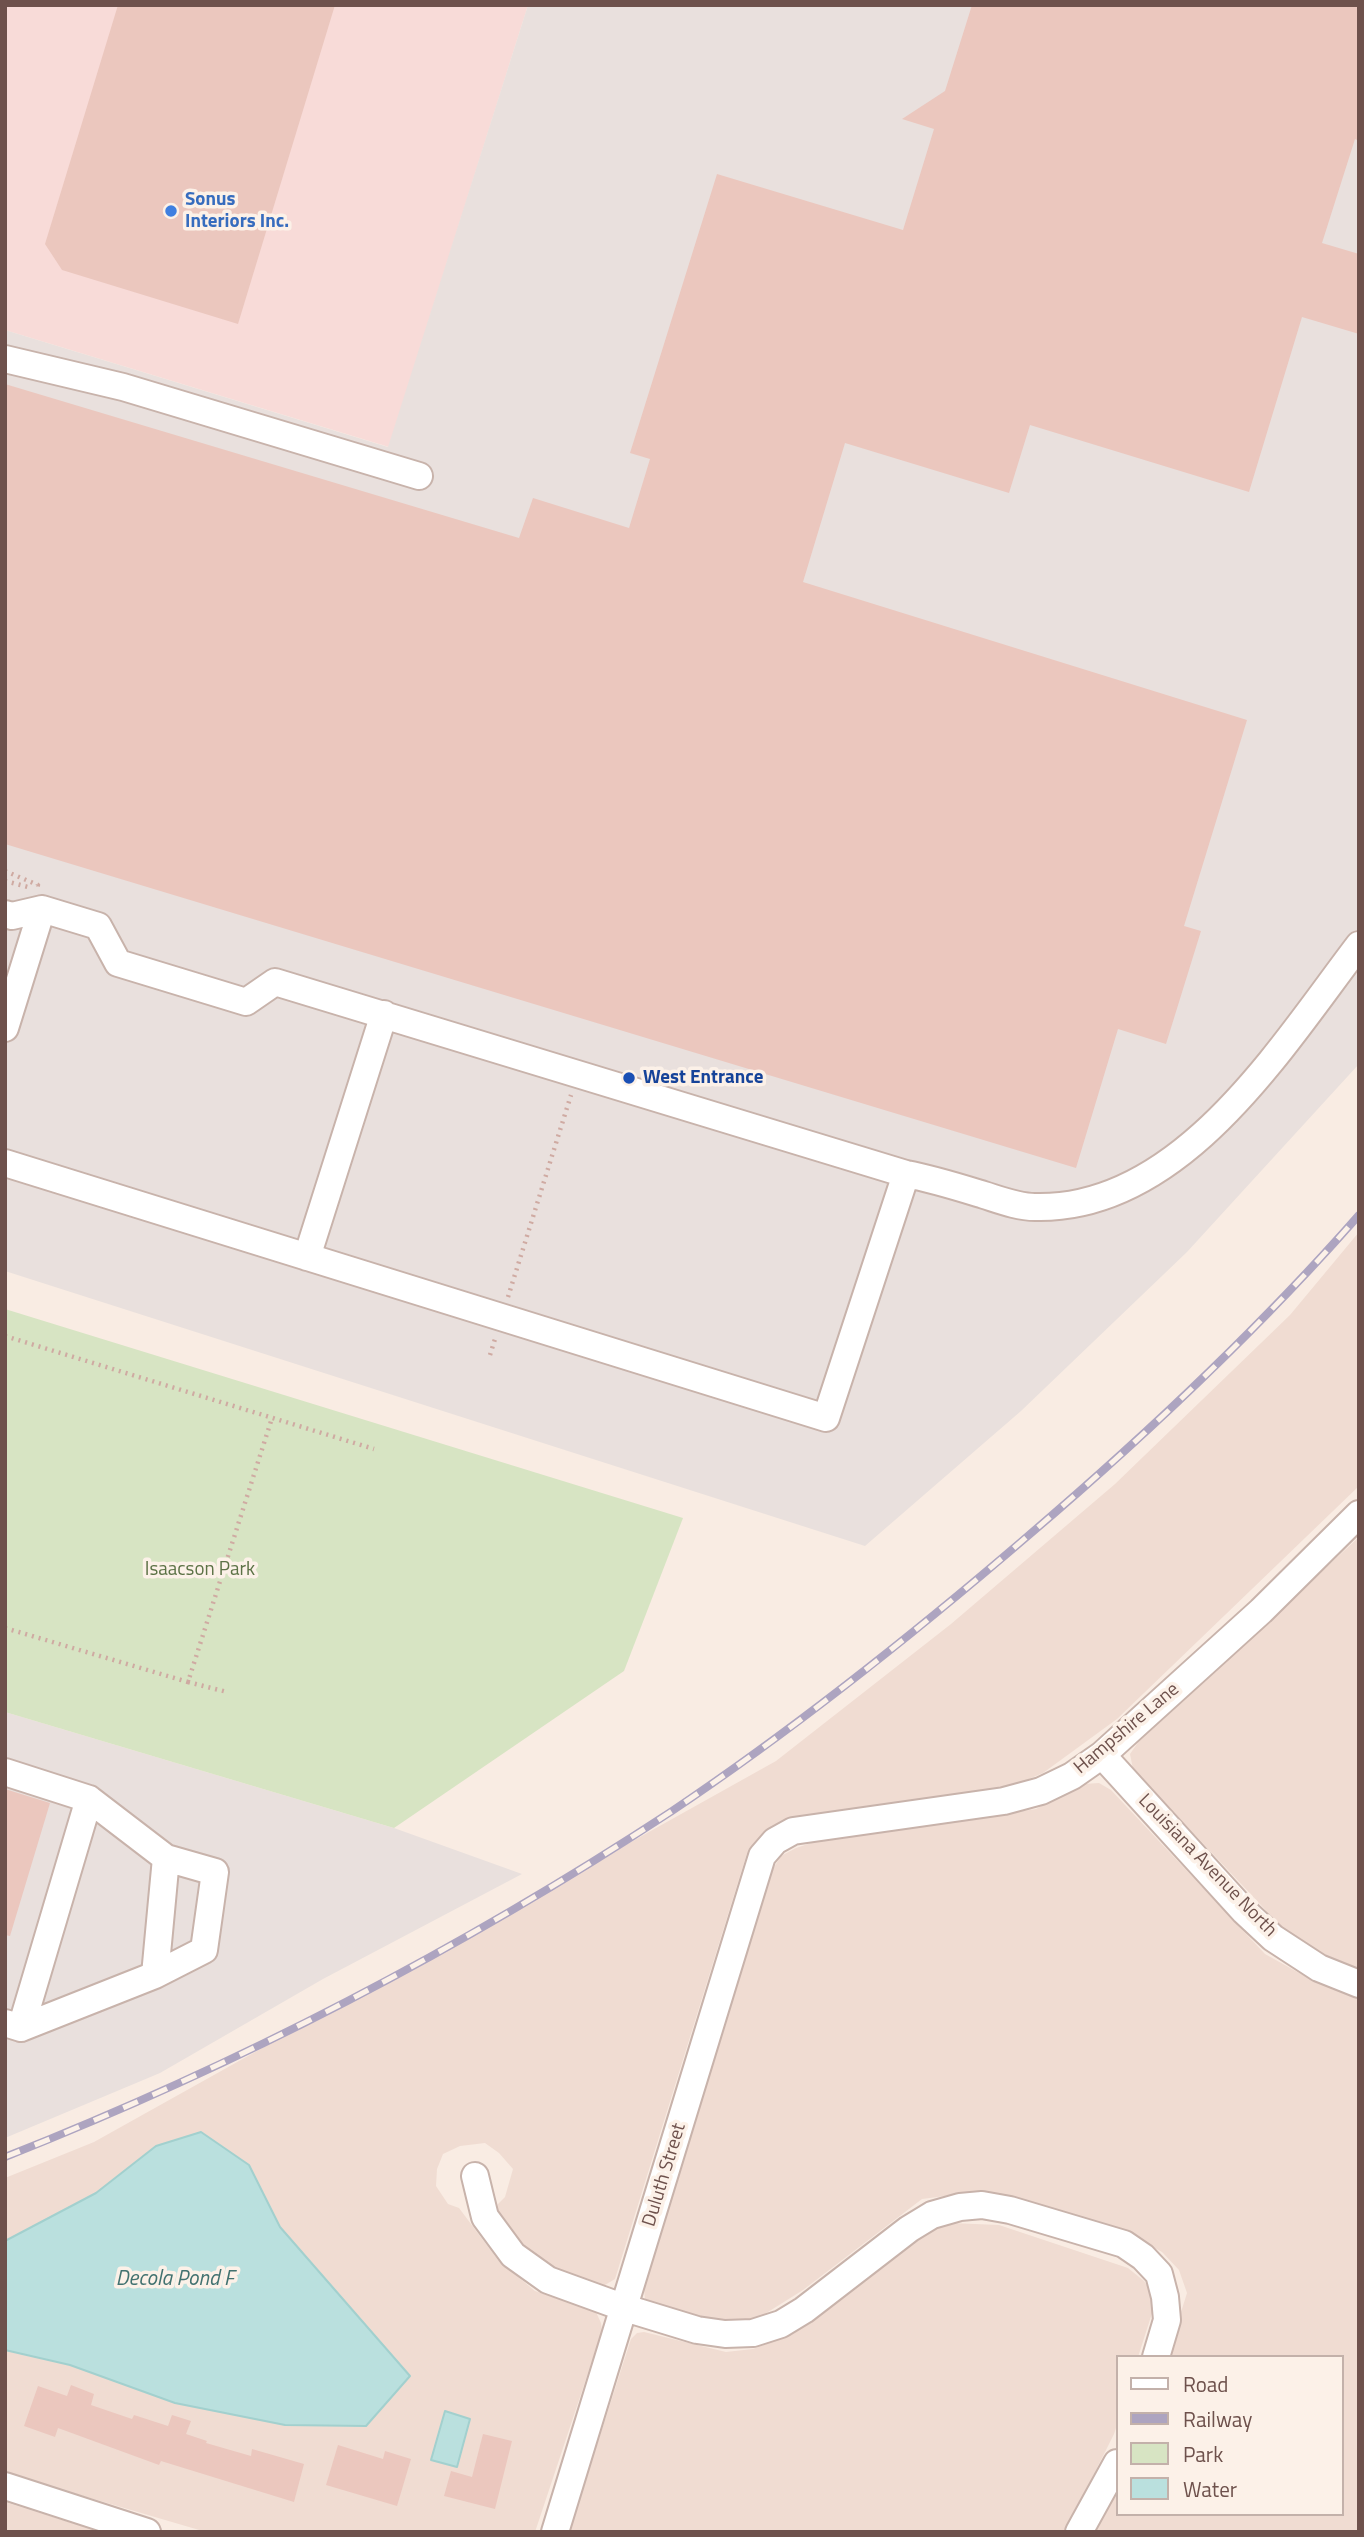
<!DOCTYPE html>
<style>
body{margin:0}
#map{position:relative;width:1364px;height:2537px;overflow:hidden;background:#f9ece3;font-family:"Titillium Web",sans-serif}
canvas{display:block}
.frame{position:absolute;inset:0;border:7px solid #6e514c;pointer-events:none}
.legend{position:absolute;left:1116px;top:2355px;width:228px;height:161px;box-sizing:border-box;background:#fcf1e8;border:2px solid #c3b1aa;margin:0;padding:9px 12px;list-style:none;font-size:21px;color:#6e514c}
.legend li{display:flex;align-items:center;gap:14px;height:35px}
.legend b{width:35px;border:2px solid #c3b1aa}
</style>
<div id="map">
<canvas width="1364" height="2537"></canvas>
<div class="frame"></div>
<ul class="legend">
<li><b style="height:9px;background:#fff"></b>Road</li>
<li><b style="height:9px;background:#ada4c0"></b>Railway</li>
<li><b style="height:19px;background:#d7e4c3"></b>Park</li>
<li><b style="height:19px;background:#bae0de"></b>Water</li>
</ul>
</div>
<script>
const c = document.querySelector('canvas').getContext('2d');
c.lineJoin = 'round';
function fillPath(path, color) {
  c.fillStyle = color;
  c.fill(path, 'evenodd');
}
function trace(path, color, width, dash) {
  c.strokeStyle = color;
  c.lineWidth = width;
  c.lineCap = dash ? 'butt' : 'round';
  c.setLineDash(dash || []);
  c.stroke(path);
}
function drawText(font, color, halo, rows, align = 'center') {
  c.font = font + ' "Titillium Web",sans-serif';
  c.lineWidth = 7;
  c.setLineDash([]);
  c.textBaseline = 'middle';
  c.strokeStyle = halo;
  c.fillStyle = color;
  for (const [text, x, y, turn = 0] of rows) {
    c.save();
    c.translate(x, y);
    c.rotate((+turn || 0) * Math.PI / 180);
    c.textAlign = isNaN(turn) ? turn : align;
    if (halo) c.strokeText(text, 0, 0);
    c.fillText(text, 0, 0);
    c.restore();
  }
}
fillPath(new Path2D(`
 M1359 1232V1486L1117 1719 1043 1773 1005 1789 917 1799 793 1819 770 1832 748 1850 615 2279 605 2285 596 2286 555 2273 517 2246 495 2213 498 2204 505 2197 513 2169 499 2153 485 2143 460 2146 443 2154 437 2169 436 2186 448 2204 459 2208 498 2260 535 2291 596 2312 601 2323 602 2331 535 2532H206L5 2473V2178L94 2142 776 1761 951 1624 1115 1484 1290 1315Z
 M1359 1537V1973L1290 1936 1133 1769 1130 1754 1139 1741Z
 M1099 1783 1111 1790 1265 1954 1310 1979 1359 1998V2532H1094L1117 2486V2514H1341V2357H1167L1187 2293 1179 2270 1162 2252 1144 2242 1022 2199 968 2193 922 2199 803 2290 752 2322 716 2329 651 2307 645 2300 644 2288 771 1872 781 1856 796 1848 811 1843 1036 1809 1084 1784Z
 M951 2223 999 2225 1128 2268 1144 2281 1152 2292 1154 2307 1138 2357H1117V2425L1114 2434 1065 2532H569L631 2339 637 2333 644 2332 726 2352 753 2349 793 2334 921 2234Z
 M5 2502 101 2532H5Z`), '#f0dcd2');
fillPath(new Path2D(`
 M5 5H528L389 447 5 330Z`), '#f8dbd8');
fillPath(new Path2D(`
 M528 5H1359V1064L1187 1252 1021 1411 865 1546 5 1271V330L388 447Z
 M5 1712 394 1828 522 1874 323 1979 160 2073 5 2138Z`), '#e9e0dd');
fillPath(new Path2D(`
 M5 1309 683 1518 624 1671 394 1828 5 1712Z`), '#d7e4c3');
const water = new Path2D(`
 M201 2132 249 2165 280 2227 410 2376 366 2426 285 2425 175 2403 70 2365 5 2350V2241L96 2193 156 2146Z
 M445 2411 470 2419 457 2467 431 2460Z`);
fillPath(water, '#bae0de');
trace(water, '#a2d0ce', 2);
fillPath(new Path2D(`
 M118 5H335L238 324 62 270 45 244Z
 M972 5H1359V141L1355 139 1322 243 1359 254V334L1302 317 1249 492 1030 425 1009 493 845 443 803 582 1247 720 1184 926 1201 931 1166 1044 1118 1029 1076 1168 5 844V384L519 538 533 498 629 528 650 459 630 453 717 174 903 230 934 129 902 119 945 91Z
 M5 1789 50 1803 10 1936 5 1935Z
 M71 2385 94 2394 91 2405 132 2419 134 2415 168 2426 172 2415 191 2421 186 2434 207 2441 206 2443 251 2456 252 2449 304 2464 294 2502 161 2461 159 2465 58 2428 55 2437 24 2426 38 2386 67 2396Z
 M483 2434 512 2441 495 2509 444 2496 451 2471 472 2477Z
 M338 2445 383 2459 385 2451 411 2459 397 2506 326 2485Z`), '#ebc7be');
const minor = new Path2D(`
 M5 359 123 387 419 476
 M5 914 12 916 42 909 98 926 118 963 246 1002 275 982 906 1174C933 1179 958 1187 984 1195 1000 1200 1018 1207 1035 1207 1181 1211 1281 1047 1359 945
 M5 1028 42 909
 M5 1163 826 1418 906 1174
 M307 1257 384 1014
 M1102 1755 1244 1911 1273 1938 1319 1968 1359 1984
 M5 1772 89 1799 166 1858 155 1975 21 2028 5 2023
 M155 1975 204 1950 215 1872 166 1858
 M21 2028 89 1799
 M475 2176 485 2217 513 2255 548 2280 625 2308 697 2330 725 2334 753 2333 781 2324 804 2310 909 2229 932 2215 960 2207 982 2205 1010 2210 1124 2244 1143 2257 1159 2274 1165 2297 1167 2320 1156 2357
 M5 2486 147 2532
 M555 2532 762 1856 775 1841 793 1831 1004 1801 1041 1791 1072 1776 1102 1755 1261 1611 1359 1514
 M1079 2532 1117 2463`);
trace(minor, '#c8b3ab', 30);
trace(new Path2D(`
 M5 871 38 885 37 887
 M5 881 28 887
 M508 1297 571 1095
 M5 1336 374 1449
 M490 1355 495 1339
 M5 1628 188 1682 272 1418
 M188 1682 227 1692`), '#cfaaa2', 4.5, [2, 5]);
trace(minor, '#fff', 26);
const rail = new Path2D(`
 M5 2157C238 2065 463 1948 672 1811 797 1727 915 1633 1029 1535 1145 1436 1258 1330 1359 1215`);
trace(rail, '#ada4c0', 8);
trace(rail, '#fcf1e8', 5, [16]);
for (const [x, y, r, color] of [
 [171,211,7,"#3f7fe0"],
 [629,1078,7,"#1a4fb4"]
]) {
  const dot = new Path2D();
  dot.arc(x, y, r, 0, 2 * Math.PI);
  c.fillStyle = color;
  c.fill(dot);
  trace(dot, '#fcf1e8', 2.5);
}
drawText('bold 19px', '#366cbe', '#fcf1e8', [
 ["Sonus",185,200],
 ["Interiors Inc.",185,222]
], 'left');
drawText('bold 19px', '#164399', '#fcf1e8', [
 ["West Entrance",643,1078]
], 'left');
drawText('19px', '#5c7246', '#fcf1e8', [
 ["Isaacson Park",200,1570]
]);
drawText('19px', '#6e514c', '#fcf1e8', [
 ["Hampshire Lane",1127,1729,-40],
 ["Louisiana Avenue North",1207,1866,46],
 ["Duluth Street",665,2175,-73]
]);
drawText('italic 21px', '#427270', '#fcf1e8', [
 ["Decola Pond F",175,2280]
]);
</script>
